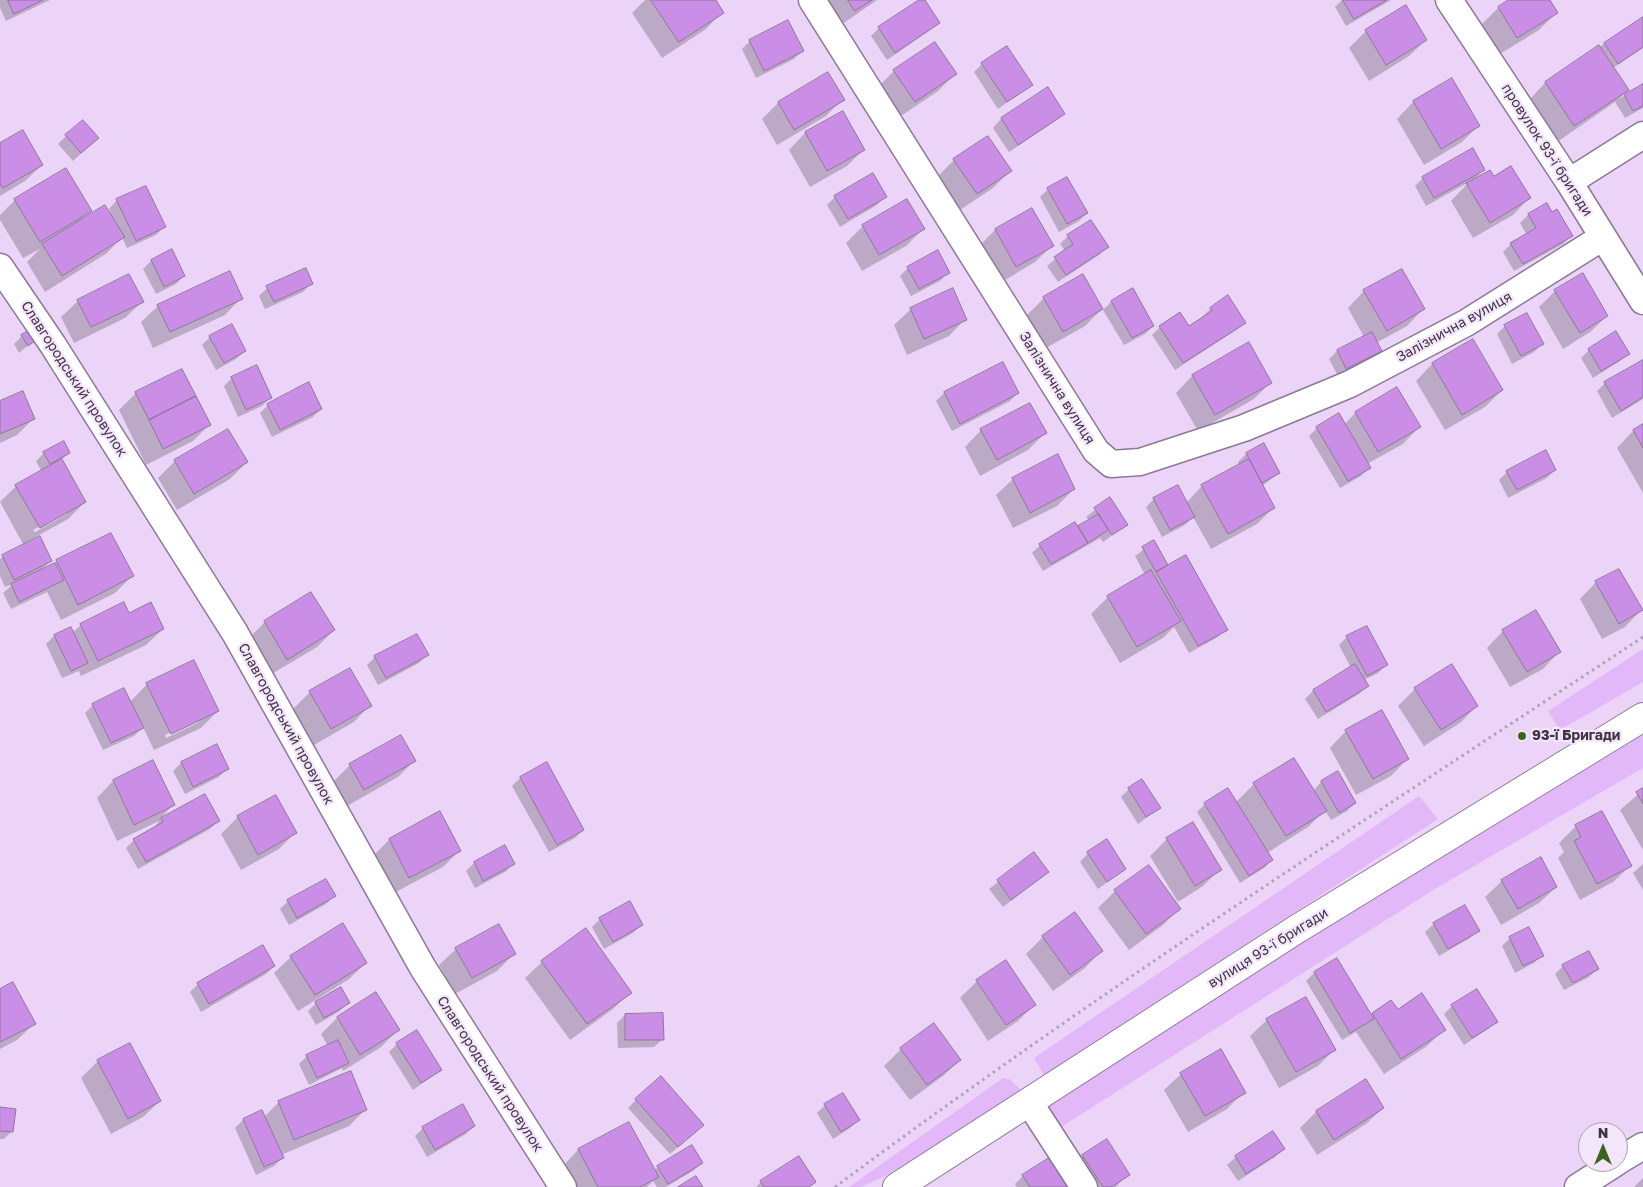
<!DOCTYPE html>
<meta charset="utf-8">
<style>
body{margin:0}
#map{position:relative;width:1643px;height:1187px;overflow:hidden;background:#ebd4f7;font-family:"Golos Text",sans-serif}
canvas{display:block}
.north{position:absolute;left:1578px;top:1122px;width:50px;height:50px;box-sizing:border-box;background:#f3e5fa;border:1px solid #ab9fb1;border-radius:50%;rotate:0deg;font-size:14px;font-weight:700;line-height:20px;text-align:center;color:#3f3543}
.north::after{content:'';display:block;margin:auto;width:18px;height:22px;background:#3c641f;clip-path:polygon(50% 0,100% 100%,50% 72%,0 100%)}
</style>
<div id="map">
<canvas width="1643" height="1187"></canvas>
<div class="north">N</div>
</div>
<script>
const c = document.querySelector('canvas').getContext('2d');
c.lineJoin = 'round';
function fillPath(path, color) {
  c.fillStyle = color;
  c.fill(path, 'evenodd');
}
function trace(path, color, width, dash) {
  c.strokeStyle = color;
  c.lineWidth = width;
  c.lineCap = dash ? 'butt' : 'round';
  c.setLineDash(dash || []);
  c.stroke(path);
}
function drawText(font, color, halo, rows, align = 'center') {
  c.font = font + ' "Golos Text",sans-serif';
  c.lineWidth = 4.5;
  c.setLineDash([]);
  c.textBaseline = 'middle';
  c.strokeStyle = halo;
  c.fillStyle = color;
  for (const [text, x, y, turn = 0] of rows) {
    c.save();
    c.translate(x, y);
    c.rotate((+turn || 0) * Math.PI / 180);
    c.textAlign = isNaN(turn) ? turn : align;
    if (halo) c.strokeText(text, 0, 0);
    c.fillText(text, 0, 0);
    c.restore();
  }
}
fillPath(new Path2D(`
 M1643 649V682L1560 730 1548 711Z
 M1643 730V768L1438 887 1058 1129 1045 1104 1268 958Z
 M1419 796 1438 819 1044 1075 1034 1058Z
 M1003 1078 1009 1079 1021 1090 1019 1096 885 1176 861 1187H849Z`), '#e3b8f9');
fillPath(new Path2D(`
 M0 0H50L6 21 0 8Z
 M645 0H714L722 12 706 29 662 58 632 13Z
 M820 0H877L838 27Z
 M921 0H924L938 22 930 30 887 60 871 36 879 28Z
 M1342 0H1391L1346 26 1335 7Z
 M1511 0H1548L1556 13 1539 30 1500 54 1482 24 1498 8Z
 M1406 7 1426 40 1409 56 1369 81 1349 48 1366 31Z
 M1643 18V48L1613 68 1627 90 1620 98 1643 85V108L1625 118 1615 102 1557 142 1529 100 1545 83Z
 M750 41 802 51 794 59 756 78 742 49Z
 M982 64 1031 85 998 109 974 72Z
 M894 71 955 74 938 91 898 118 878 87Z
 M828 74 843 99 826 116 777 145 762 119 778 103Z
 M1451 80 1478 126 1462 142 1424 165 1397 119 1413 102Z
 M1047 89 1063 113 1055 121 1009 152 993 128 1001 119Z
 M843 112 864 149 847 166 810 187 789 150 805 133Z
 M66 136 89 146 73 161 58 144Z
 M0 145 42 165 25 181 0 196Z
 M954 160 1010 171 993 188 960 210 937 177Z
 M66 170 90 211 81 220 112 216 109 209 117 200 164 227 156 235 127 248 122 237 107 253 45 292 27 262 40 249 23 258 0 220V215L15 200Z
 M1484 170 1474 179 1494 177 1529 198 1513 215 1473 238 1451 201 1469 182 1426 206 1415 186 1423 178Z
 M1067 178 1087 213 1079 221 1059 232 1040 197 1048 189Z
 M885 196 877 205 840 227 827 205 835 197Z
 M1546 205 1571 236 1563 244 1514 271 1503 252 1511 244 1527 235 1520 223 1528 215Z
 M1032 209 1052 246 1035 262 1000 283 979 246 995 230Z
 M863 226 923 229 906 246 862 271 846 243Z
 M1068 236 1107 247 1099 255 1058 282 1047 266 1065 251 1060 244Z
 M171 251 184 276 176 284 156 294 143 269 151 261Z
 M908 268 948 273 940 281 911 296 900 276Z
 M311 283 303 292 265 309 259 296 267 288Z
 M1132 290 1153 326 1145 334 1124 345 1103 310 1111 302Z
 M1364 291 1423 309 1407 326 1376 343 1380 351 1372 359 1338 376 1329 359 1337 351 1364 337 1348 308Z
 M1555 291 1607 316 1590 332 1563 349 1539 307Z
 M241 298 225 315 153 348 141 322 158 306Z
 M1044 298 1102 309 1085 326 1046 348 1027 315Z
 M78 301 142 302 125 318 74 343 61 317Z
 M911 309 965 319 949 336 907 355 894 325Z
 M1210 309 1244 322 1236 330 1175 370 1152 335 1160 327 1189 328 1204 318 1202 317Z
 M1505 326 1542 344 1534 352 1512 364 1497 334Z
 M22 336 33 341 19 353 14 344Z
 M210 337 245 351 236 359 216 370 202 345Z
 M1473 341 1502 390 1485 407 1445 430 1416 381 1432 364Z
 M1248 344 1270 383 1254 399 1198 431 1176 393 1192 376Z
 M1589 350 1628 353 1620 361 1593 378 1581 358Z
 M1643 361V399L1612 418 1597 391 1605 383Z
 M1002 364 1018 393 1010 401 952 431 936 401 944 393Z
 M232 378 270 398 262 406 238 417 224 386Z
 M1397 389 1419 427 1403 444 1367 464 1369 468 1361 476 1340 488 1309 436 1317 428 1344 425 1355 413Z
 M136 393 209 425 193 441 146 465 119 410Z
 M0 402 33 419 17 435 0 443Z
 M268 405 321 409 313 417 272 437 260 413Z
 M1643 426V493L1617 448 1633 431Z
 M981 430 1045 433 1028 450 980 476 965 447Z
 M1264 445 1279 473 1262 486 1274 507 1257 524 1211 549 1193 517 1185 525 1162 537 1146 507 1154 499 1186 503 1202 486 1240 466 1238 462 1246 454Z
 M44 453H69L61 460 85 502 68 519 23 544 0 502 16 486 42 472 36 461ZM67 512V514L35 532 33 530Z
 M175 461 247 462 230 479 177 510 158 478Z
 M1555 470 1547 478 1508 498 1499 480 1507 472Z
 M1013 479 1074 489 1057 506 1013 528 996 495Z
 M1109 499 1126 525 1103 542 1100 538 1043 571 1032 553 1040 545 1090 520 1086 517Z
 M111 534 132 576 115 593 61 620 47 592 11 609 3 593 13 584 5 587 0 576V559L3 556 51 561 41 570Z
 M1154 542 1168 566 1226 629 1218 637 1189 653 1174 627 1163 638 1120 663 1091 614 1108 597 1145 575 1135 556Z
 M1596 582 1641 610 1625 627 1602 639 1580 599Z
 M311 594 334 630 317 647 270 675 248 639 265 622Z
 M129 615 163 629 146 645 81 676 79 671 62 678 46 644 54 636 71 629 72 633 81 625Z
 M1503 631 1559 652 1543 669 1510 687 1487 648Z
 M1347 637 1386 665 1378 673 1364 680 1367 686 1359 694 1318 719 1305 699 1313 691 1351 668 1339 645Z
 M427 655 419 663 378 685 367 665 375 657Z
 M1451 666 1477 706 1460 723 1424 746 1398 706 1415 689Z
 M147 684 218 711 201 728 154 750 143 727 134 736 103 750 85 713 93 705 130 702ZM199 719V722L166 738 165 735Z
 M310 692 370 705 354 722 314 745 293 709Z
 M1346 731 1407 759 1391 776 1356 795 1330 748Z
 M414 761 398 777 347 806 334 781 350 765Z
 M153 762 173 805 160 819 204 795 218 821 210 829 138 869 126 848 134 840 154 828 159 821 117 841 97 798 113 781Z
 M181 763 227 769 219 777 185 794 173 771Z
 M547 763 583 830 575 838 549 852 512 786 520 778Z
 M1337 773 1355 803 1347 811 1331 820 1325 810 1308 827 1267 853 1272 860 1264 868 1240 883 1197 812 1205 804 1236 802 1254 784 1313 791 1321 782Z
 M1129 789 1159 808 1138 824 1121 797Z
 M1643 790V850L1620 810Z
 M238 817 295 833 279 849 241 870 221 834Z
 M1192 824 1220 869 1203 886 1178 902 1150 856 1167 839Z
 M1576 826 1630 866 1613 882 1580 900 1558 858 1564 852 1559 843Z
 M389 840 459 851 443 867 392 894 373 856Z
 M504 847 513 864 505 872 475 888 466 871 474 863Z
 M1088 853 1125 869 1098 889 1080 862Z
 M1034 854 1047 872 1003 907 989 889Z
 M1643 864V890L1633 873Z
 M1502 881 1556 887 1539 903 1501 925 1485 897Z
 M1115 891 1179 909 1163 925 1129 950 1098 908Z
 M334 896 326 904 289 925 280 909 288 901Z
 M1075 914 1101 951 1085 968 1053 991 1026 954 1043 937Z
 M600 919 641 925 633 933 604 949 592 927Z
 M1434 924 1478 930 1470 938 1439 956 1425 932Z
 M1510 938 1542 955 1534 963 1515 973 1502 946Z
 M263 947 274 966 266 974 201 1012 190 992 198 984Z
 M456 949 514 954 497 971 455 994 439 965Z
 M291 957 366 963 349 979 298 1011 274 973Z
 M1337 960 1370 1016 1391 1002 1397 1011 1444 1030 1427 1046 1384 1074 1356 1032 1342 1040 1306 981 1314 973Z
 M542 962 630 993 613 1009 570 1040 525 978Z
 M1006 962 1034 1005 1018 1021 988 1041 960 998 977 981Z
 M1563 966 1597 969 1589 977 1564 990 1555 974Z
 M0 990 34 1024 17 1040 0 1049Z
 M316 1003H348L340 1011 316 1025 308 1011Z
 M1452 1006 1496 1021 1488 1029 1464 1045 1444 1014Z
 M625 1015 663 1039 654 1047 618 1048 617 1023Z
 M337 1018 398 1030 381 1047 343 1071 342 1068 309 1085 299 1064 307 1056 328 1046 321 1034Z
 M1267 1020 1334 1050 1318 1066 1279 1088 1250 1036Z
 M397 1044 441 1070 413 1090 389 1052Z
 M130 1045 160 1101 143 1117 111 1134 81 1078 98 1061Z
 M901 1049 960 1060 943 1076 910 1100 884 1066Z
 M1181 1074 1244 1092 1227 1109 1188 1132 1164 1090Z
 M636 1100 694 1133 670 1154 628 1108Z
 M279 1102 366 1109 349 1126 281 1155 282 1158 274 1166 256 1175 235 1128 243 1120 264 1117Z
 M825 1105 859 1120 850 1128 833 1139 817 1113Z
 M0 1108 12 1131 4 1139H0Z
 M1383 1108 1366 1124 1317 1155 1300 1128 1316 1112Z
 M628 1124 654 1171 658 1167 702 1163 693 1171 666 1187H657L653 1181 647 1187H573L562 1167 578 1150Z
 M474 1126 466 1134 427 1157 415 1136 423 1128Z
 M1283 1149 1275 1157 1238 1181 1227 1165 1236 1157Z
 M1083 1156 1128 1174 1116 1187H1076L1066 1172Z
 M1023 1176 1066 1187H1017L1015 1184Z
 M1643 1178V1187H1634Z
 M761 1182H814L809 1187H756Z`), '#0003');
const building = new Path2D(`
 M8 0H43L14 14Z
 M651 0H716L724 13 679 42Z
 M848 0H872L855 11Z
 M919 0H925L940 23 895 53 878 27Z
 M1343 0H1387L1354 19Z
 M1508 0H1550L1558 13 1517 38 1498 7Z
 M1406 5 1427 40 1386 65 1365 30Z
 M1643 17V47L1618 64 1604 43Z
 M788 20 804 51 764 71 749 40Z
 M935 42 957 74 915 102 893 70Z
 M1599 45 1629 90 1574 126 1545 82Z
 M1007 46 1033 85 1007 102 981 63Z
 M828 72 845 100 794 130 778 102Z
 M1452 78 1480 126 1441 149 1413 101Z
 M1643 84V106L1633 111 1624 95Z
 M1048 87 1065 114 1018 145 1001 118Z
 M843 111 865 150 827 171 805 132Z
 M83 120 99 138 81 153 65 135Z
 M23 130 43 165 3 188 0 184V143Z
 M988 136 1012 171 977 194 953 159Z
 M1473 148 1485 170 1434 198 1422 177Z
 M1511 166 1531 198 1490 223 1466 183 1490 170 1494 176Z
 M66 168 92 211 40 242 14 199Z
 M873 173 887 197 848 219 834 196Z
 M1067 177 1088 213 1067 224 1047 188Z
 M146 186 166 227 136 241 116 199Z
 M907 199 925 229 879 255 862 225Z
 M1547 203 1552 212 1557 209 1573 236 1523 264 1510 243 1536 228 1528 214Z
 M105 205 125 237 62 276 42 244Z
 M1032 208 1054 246 1016 267 995 229Z
 M1091 220 1109 247 1066 275 1054 257 1073 244 1067 235Z
 M172 249 185 276 164 287 151 260Z
 M938 250 950 273 919 289 907 267Z
 M306 268 313 284 274 302 266 286Z
 M1402 269 1425 309 1387 331 1363 290Z
 M230 271 243 299 170 332 157 305Z
 M1583 273 1608 316 1580 333 1554 290Z
 M129 274 144 302 91 327 77 300Z
 M1083 274 1103 309 1063 332 1043 297Z
 M953 288 967 320 924 339 910 308Z
 M1133 288 1154 326 1132 338 1111 301Z
 M1228 295 1246 323 1183 363 1159 326 1180 312 1189 326 1212 311 1210 308Z
 M1527 313 1544 344 1521 356 1504 325Z
 M232 324 246 351 224 363 209 336Z
 M28 331 35 341 28 346 21 335Z
 M1616 331 1630 354 1601 371 1588 349Z
 M1372 332 1382 351 1346 369 1337 350Z
 M1473 339 1503 390 1462 415 1432 363Z
 M1249 342 1272 383 1215 415 1192 375Z
 M1643 360V397L1621 411 1604 382Z
 M1003 362 1019 393 960 424 944 392Z
 M257 365 272 398 246 410 231 377Z
 M182 369 196 396 149 420 135 392Z
 M309 382 322 409 280 430 267 404Z
 M1397 387 1421 427 1378 452 1355 412Z
 M23 391 35 419 0 434V401Z
 M196 396 211 425 163 449 149 420Z
 M1030 403 1047 433 997 460 980 429Z
 M1339 413 1371 468 1348 481 1316 427Z
 M1643 424V448L1633 430Z
 M228 429 248 462 194 494 174 460Z
 M64 441 70 453 50 464 43 452Z
 M1264 443 1280 473 1262 483 1246 453Z
 M1546 450 1556 470 1517 490 1506 471Z
 M1058 454 1075 489 1030 513 1012 478Z
 M62 459 86 502 40 528 15 485Z
 M1249 459 1275 508 1228 534 1201 485Z
 M1178 485 1195 517 1170 530 1153 498Z
 M1110 497 1128 525 1112 535 1094 508Z
 M1099 514 1108 530 1088 543 1078 526Z
 M1075 522 1088 543 1051 564 1039 544Z
 M111 533 134 576 78 605 56 560Z
 M40 536 52 561 14 580 2 555Z
 M1154 540 1168 565 1156 572 1142 547Z
 M1186 555 1228 630 1198 646 1156 572Z
 M55 563 64 580 19 602 11 584Z
 M1619 569 1643 610 1619 624 1595 581Z
 M1151 570 1181 621 1137 647 1107 596Z
 M311 592 335 630 287 660 264 621Z
 M124 602 129 613 151 602 164 629 98 661 80 624Z
 M1536 610 1561 652 1527 672 1502 630Z
 M1367 626 1388 665 1367 676 1346 636Z
 M71 627 88 663 71 671 54 635Z
 M417 634 429 655 386 678 374 656Z
 M194 660 219 711 171 734 146 683Z
 M1355 664 1369 686 1326 712 1313 690Z
 M1452 664 1478 706 1441 730 1414 688Z
 M350 668 372 706 331 729 309 691Z
 M124 688 144 728 111 743 92 704Z
 M1382 710 1409 759 1373 779 1345 730Z
 M401 735 416 761 364 790 349 764Z
 M217 744 229 769 193 787 181 762Z
 M1294 758 1327 811 1286 836 1253 783Z
 M153 760 175 805 134 825 113 780Z
 M547 762 584 830 557 845 520 777Z
 M1338 771 1356 803 1339 813 1321 781Z
 M1142 779 1161 808 1146 817 1128 788Z
 M1228 788 1273 860 1249 876 1204 803Z
 M1643 788V804L1636 792Z
 M205 794 220 821 146 862 133 839 163 822 161 818Z
 M276 795 297 833 258 855 237 816Z
 M440 811 461 851 409 878 389 839Z
 M1602 811 1632 866 1597 884 1574 841 1581 837 1575 825Z
 M1193 822 1222 870 1195 886 1166 838Z
 M1107 839 1126 869 1107 882 1087 852Z
 M505 845 515 864 483 881 474 862Z
 M1034 852 1049 872 1011 900 997 880Z
 M1541 857 1557 887 1518 909 1501 880Z
 M1149 865 1181 909 1146 934 1114 890Z
 M326 879 336 896 297 918 287 900Z
 M630 901 643 925 613 942 599 918Z
 M1465 905 1480 931 1448 949 1433 923Z
 M1075 912 1103 951 1070 975 1042 936Z
 M343 923 367 963 315 995 290 956Z
 M499 924 516 954 472 978 455 948Z
 M1529 927 1544 956 1523 966 1509 937Z
 M586 928 632 993 587 1024 541 961Z
 M263 945 275 966 209 1004 197 983Z
 M1589 951 1599 969 1573 983 1562 965Z
 M1337 958 1374 1019 1350 1033 1314 972Z
 M1006 960 1036 1005 1006 1025 976 980Z
 M13 982 36 1024 0 1042V989Z
 M341 987 350 1003 324 1018 315 1002Z
 M1477 989 1498 1022 1472 1038 1451 1005Z
 M376 992 400 1030 360 1055 337 1017Z
 M1422 993 1446 1030 1401 1059 1372 1013 1391 1000 1398 1009Z
 M1306 997 1336 1050 1296 1072 1266 1019Z
 M663 1013 664 1040H625V1014Z
 M934 1023 961 1060 927 1085 900 1048Z
 M417 1030 442 1070 421 1083 396 1043Z
 M338 1040 349 1063 317 1078 306 1055Z
 M130 1043 161 1101 128 1119 97 1060Z
 M1221 1049 1246 1093 1205 1116 1180 1073Z
 M351 1071 367 1110 294 1140 278 1101Z
 M661 1076 704 1125 678 1147 635 1099Z
 M1366 1079 1384 1108 1334 1140 1316 1111Z
 M843 1093 860 1120 841 1132 824 1104Z
 M463 1104 475 1126 435 1150 422 1127Z
 M0 1107 16 1109 13 1132 0 1131Z
 M262 1110 284 1158 264 1167 243 1119Z
 M629 1122 659 1177 640 1187H598L578 1149Z
 M1273 1131 1285 1149 1246 1174 1235 1156Z
 M1107 1139 1130 1175 1111 1187H1103L1082 1155Z
 M692 1145 703 1163 668 1184 657 1166Z
 M799 1156 816 1182 809 1187H764L760 1181Z
 M1049 1158 1067 1187H1030L1022 1175Z
 M696 1176 703 1187H678Z`);
fillPath(building, '#ca8ee6');
trace(building, '#8d7898', 1);
const minor = new Path2D(`
 M812 0 1096 451 1111 464 1140 462 1244 428 1350 384 1466 323 1603 237
 M1449 0 1569 182 1643 301
 M1569 182 1643 135
 M0 267 53 345 235 633 423 968 563 1187
 M1029 1102 1084 1187
 M1618 1161 1643 1146
 M1578 1187 1617 1162`);
const secondary = new Path2D(`
 M897 1187 1297 929 1643 717`);
trace(minor, '#8c7897', 29);
trace(secondary, '#8c7897', 30);
trace(new Path2D(`
 M835 1187C1096 993 1371 816 1643 637`), '#b3a0bc', 3, [2.5, 4]);
trace(minor, '#fff', 26);
trace(secondary, '#fff', 28);
for (const [x, y, r, color] of [
 [1522,736,5,"#3c641f"]
]) {
  const dot = new Path2D();
  dot.arc(x, y, r, 0, 2 * Math.PI);
  c.fillStyle = color;
  c.fill(dot);
  trace(dot, '#f3e5fa', 2);
}
drawText('14px', '#3f3543', '#f3e5fa', [
 ["провулок 93-ї бригади",1547,150,57],
 ["Залізнична вулиця",1454,327,-29],
 ["Славгородський провулок",74,379,57],
 ["Залізнична вулиця",1057,388,58],
 ["Славгородський провулок",286,724,61],
 ["вулиця 93-ї бригади",1268,948,-32],
 ["Славгородський провулок",490,1074,57]
]);
drawText('bold 14px', '#3f3543', '#f3e5fa', [
 ["93-ї Бригади",1532,736]
], 'left');
</script>
